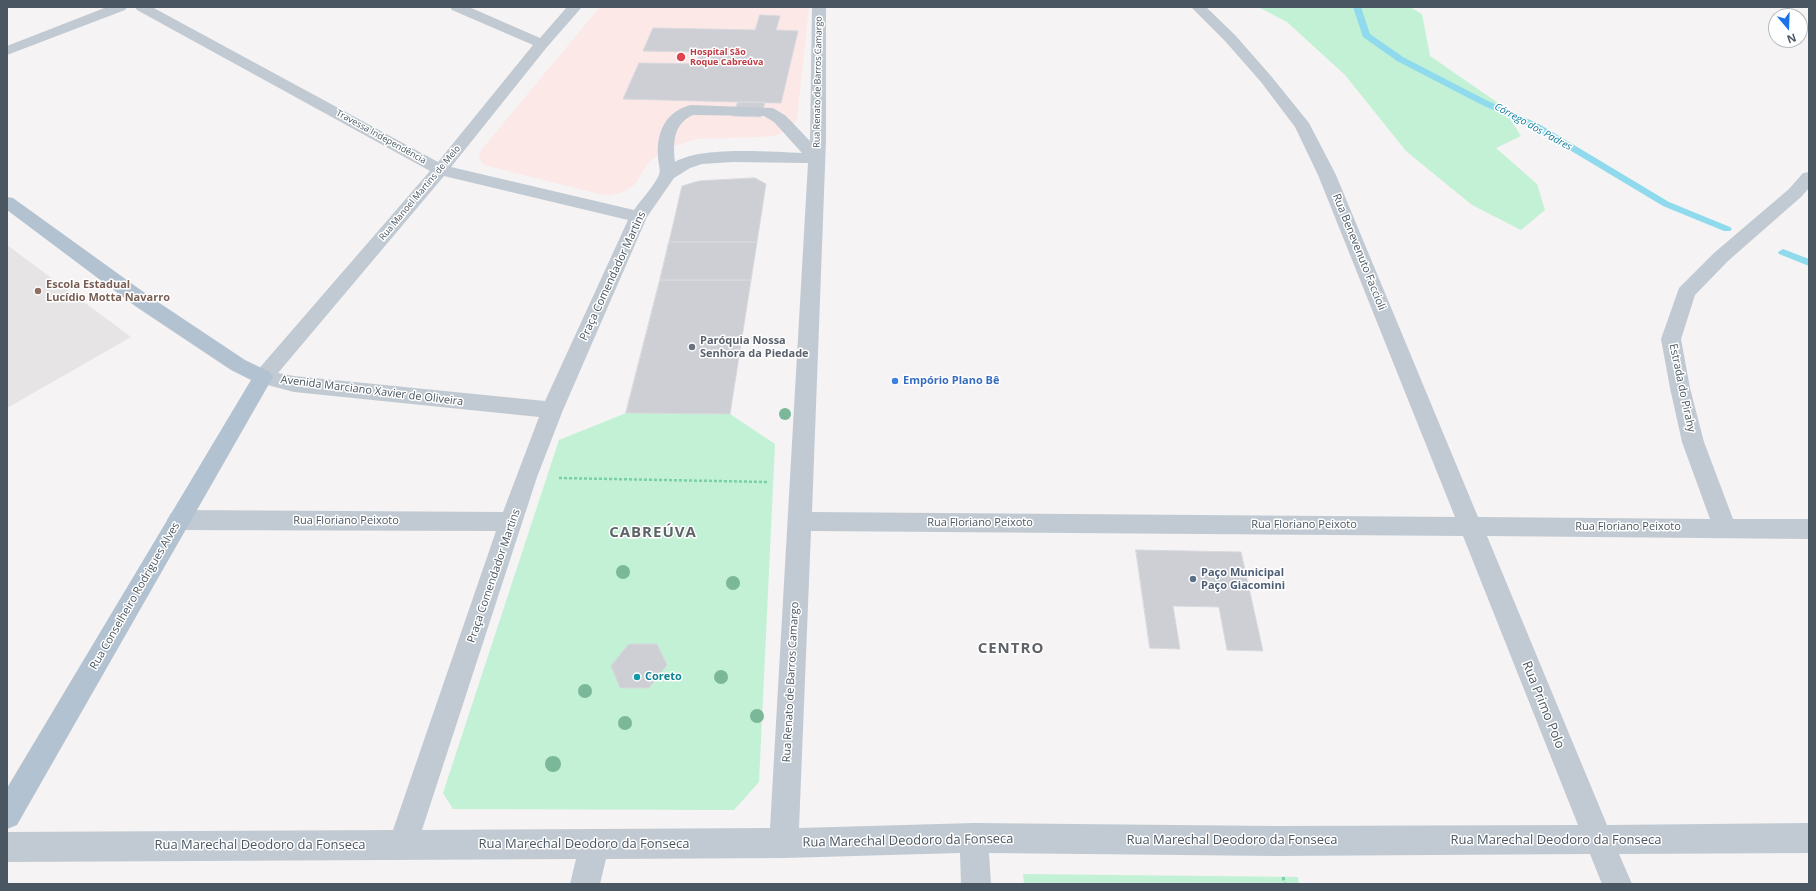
<!DOCTYPE html>
<meta charset="utf-8">
<style>
body{margin:0}
#map{position:relative;width:1816px;height:891px;overflow:hidden;background:#f5f3f3;font-family:"Open Sans",sans-serif}
canvas{display:block}
.frame{position:absolute;inset:0;border:8px solid #4a5661;pointer-events:none}
.north{position:absolute;left:1768px;top:8px;width:40px;height:40px;box-sizing:border-box;background:#fff;border:1px solid #b7bbc0;border-radius:50%;rotate:161deg;font-size:11px;font-weight:700;line-height:16px;text-align:center;color:#4a5661}
.north::after{content:'';display:block;margin:auto;width:14px;height:18px;background:#1a73e8;clip-path:polygon(50% 0,100% 100%,50% 72%,0 100%)}
</style>
<div id="map">
<canvas width="1816" height="891"></canvas>
<div class="frame"></div>
<div class="north">N</div>
</div>
<script>
const c = document.querySelector('canvas').getContext('2d');
c.lineJoin = 'round';
function fillPath(path, color) {
  c.fillStyle = color;
  c.fill(path, 'evenodd');
}
function trace(path, color, width, dash) {
  c.strokeStyle = color;
  c.lineWidth = width;
  c.lineCap = dash ? 'butt' : 'round';
  c.setLineDash(dash || []);
  c.stroke(path);
}
function drawText(font, color, halo, rows, align = 'center') {
  c.font = font + ' "Open Sans",sans-serif';
  c.lineWidth = 3;
  c.setLineDash([]);
  c.textBaseline = 'middle';
  c.strokeStyle = halo;
  c.fillStyle = color;
  for (const [text, x, y, turn = 0] of rows) {
    c.save();
    c.translate(x, y);
    c.rotate((+turn || 0) * Math.PI / 180);
    c.textAlign = isNaN(turn) ? turn : align;
    if (halo) c.strokeText(text, 0, 0);
    c.fillText(text, 0, 0);
    c.restore();
  }
}
fillPath(new Path2D(`
 M7 245 131 337 7 408Z`), '#e6e4e5');
fillPath(new Path2D(`
 M600 7H809L797 117 795 123 778 135 761 137 697 139 664 149 648 163 635 184 623 192 609 195 595 193 484 165 479 158 482 149Z`), '#fce8e6');
fillPath(new Path2D(`
 M1258 7H1410L1422 14 1430 56 1501 105 1521 136 1496 148 1537 184 1545 210 1521 230 1472 205 1406 151 1345 75 1287 22Z
 M626 413 730 414 775 444 759 782 734 810 453 809 443 793 559 440Z
 M1023 874 1298 877 1299 884H1024Z`), '#c3f1d5');
fillPath(new Path2D(`
 M1353 7H1361L1370 34 1403 57 1486 100 1539 124 1669 202 1730 227 1732 229 1730 231H1724L1663 206 1533 128 1480 104 1397 61 1363 37Z
 M1783 249 1809 259V266L1779 254 1778 252Z`), '#90daee');
const building = new Path2D(`
 M760 15 780 16 776 30 798 31 781 103 623 99 639 63 696 64 700 52 643 51 653 28 755 30Z
 M738 102H765L761 117 733 116Z
 M755 178 766 184 757 242H669L682 186 699 181Z
 M669 242H757L751 280H660Z
 M660 280H751L730 414 626 413Z
 M1136 550 1241 552 1263 651 1227 650 1219 607 1173 606 1180 649 1150 648Z
 M629 644H657L667 665 649 688H620L611 666Z`);
fillPath(building, '#cdcfd5');
trace(building, '#d7d9de', 1);
trace(new Path2D(`
 M559 478 768 482`), '#7ad0a6', 2.5, [3, 2]);
trace(new Path2D(`
 M1283 877 1285 884`), '#7ad0a6', 3, [3.5, 2.5]);
fillPath(new Path2D(`
 M107 7H127L125 10 7 55V46Z
 M135 7H152L438 162 533 45 452 10 450 7H469L540 38 567 7H582L547 47 451 167 634 210C641 200 654 186 659 175 661 171 658 162 658 157 656 132 666 111 691 105L773 108 786 116 810 141 812 7H826V140L812 512 1455 517 1318 175 1295 127 1261 82 1225 41 1191 7H1206L1235 35 1271 76 1309 123 1336 175 1478 517 1710 519 1682 442 1670 388 1661 339 1679 288 1714 253 1789 189 1803 173 1809 172V188L1801 197 1728 261 1695 295 1681 339 1690 388 1704 442 1733 519H1809V539L1487 536 1607 825 1809 823V853L1619 854 1632 884H1602L1590 854 1276 856 989 853 991 884H961L960 853 784 858 606 859 600 884H570L576 859 7 862V832L393 830 496 531 179 530 171 527 167 520 171 513 179 510 503 512 539 417 294 392 256 382 253 377 256 372 430 171 137 10ZM693 115 764 116 774 122 802 153C770 152 702 146 675 162 673 143 673 124 693 115ZM733 162 808 163 770 828 422 830 537 477 563 410 647 217 674 178 690 168 702 164ZM444 176 628 220 545 401 294 376 278 373ZM811 531 1463 536 1578 825 1276 826 974 823 799 828Z`), '#c1cad2');
fillPath(new Path2D(`
 M7 197 13 198 149 296 245 360 270 372 273 377 17 825 7 829V788L251 380 231 370 135 306 7 210Z`), '#b3c2d1');
c.fillStyle = '#7bb799';
for (const [x, y, r] of [
 [785,414,6],
 [623,572,7],
 [733,583,7],
 [721,677,7],
 [585,691,7],
 [757,716,7],
 [625,723,7],
 [553,764,8]
]) {
  c.beginPath();
  c.arc(x, y, r, 0, 2 * Math.PI);
  c.fill();
}
for (const [x, y, r, color] of [
 [681,57,5,"#e0444e"],
 [38,291,4,"#8d6e63"],
 [692,347,4,"#6b7280"],
 [895,381,4,"#3f7fe0"],
 [1193,579,4,"#5c6f8a"],
 [637,677,4,"#0f9aa8"]
]) {
  const dot = new Path2D();
  dot.arc(x, y, r, 0, 2 * Math.PI);
  c.fillStyle = color;
  c.fill(dot);
  trace(dot, '#fff', 1.5);
}
drawText('bold 9px', '#be3a42', '#fff', [
 ["Hospital São",690,52],
 ["Roque Cabreúva",690,62]
], 'left');
drawText('9px', '#4a5661', '#fff', [
 ["Rua Renato de Barros Camargo",818,82,-89],
 ["Travessa Independência",381,137,29],
 ["Rua Manoel Martins de Melo",420,193,-50]
]);
drawText('italic 10px', '#0c7c9b', '#fff', [
 ["Córrego dos Padres",1533,127,29]
]);
drawText('11px', '#4a5661', '#fff', [
 ["Rua Benevenuto Faccioli",1359,252,68],
 ["Praça Comendador Martins",613,276,-65],
 ["Estrada do Pirahy",1682,388,78],
 ["Avenida Marciano Xavier de Oliveira",372,391,7],
 ["Rua Floriano Peixoto",346,521],
 ["Rua Floriano Peixoto",980,523],
 ["Rua Floriano Peixoto",1304,525],
 ["Rua Floriano Peixoto",1628,527],
 ["Praça Comendador Martins",494,576,-71],
 ["Rua Conselheiro Rodrigues Alves",135,596,-60],
 ["Rua Renato de Barros Camargo",791,682,-87]
]);
drawText('bold 11px', '#785e54', '#fff', [
 ["Escola Estadual",46,285],
 ["Lucídio Motta Navarro",46,298]
], 'left');
drawText('bold 11px', '#5b616d', '#fff', [
 ["Paróquia Nossa",700,341],
 ["Senhora da Piedade",700,354]
], 'left');
drawText('bold 11px', '#366cbe', '#fff', [
 ["Empório Plano Bê",903,381]
], 'left');
drawText('bold 11px', '#4e5e75', '#fff', [
 ["Paço Municipal",1201,573],
 ["Paço Giacomini",1201,586]
], 'left');
drawText('bold 11px', '#0d838f', '#fff', [
 ["Coreto",645,677]
], 'left');
drawText('13px', '#4a5661', '#fff', [
 ["Rua Primo Polo",1543,705,68],
 ["Rua Marechal Deodoro da Fonseca",1232,840],
 ["Rua Marechal Deodoro da Fonseca",1556,840],
 ["Rua Marechal Deodoro da Fonseca",908,841,-1],
 ["Rua Marechal Deodoro da Fonseca",584,844],
 ["Rua Marechal Deodoro da Fonseca",260,845]
]);
c.letterSpacing = '1px';
drawText('bold 15px', '#5f6368', '#fff', [
 ["CABREÚVA",653,533],
 ["CENTRO",1011,649]
]);
c.letterSpacing = '0px';
</script>
